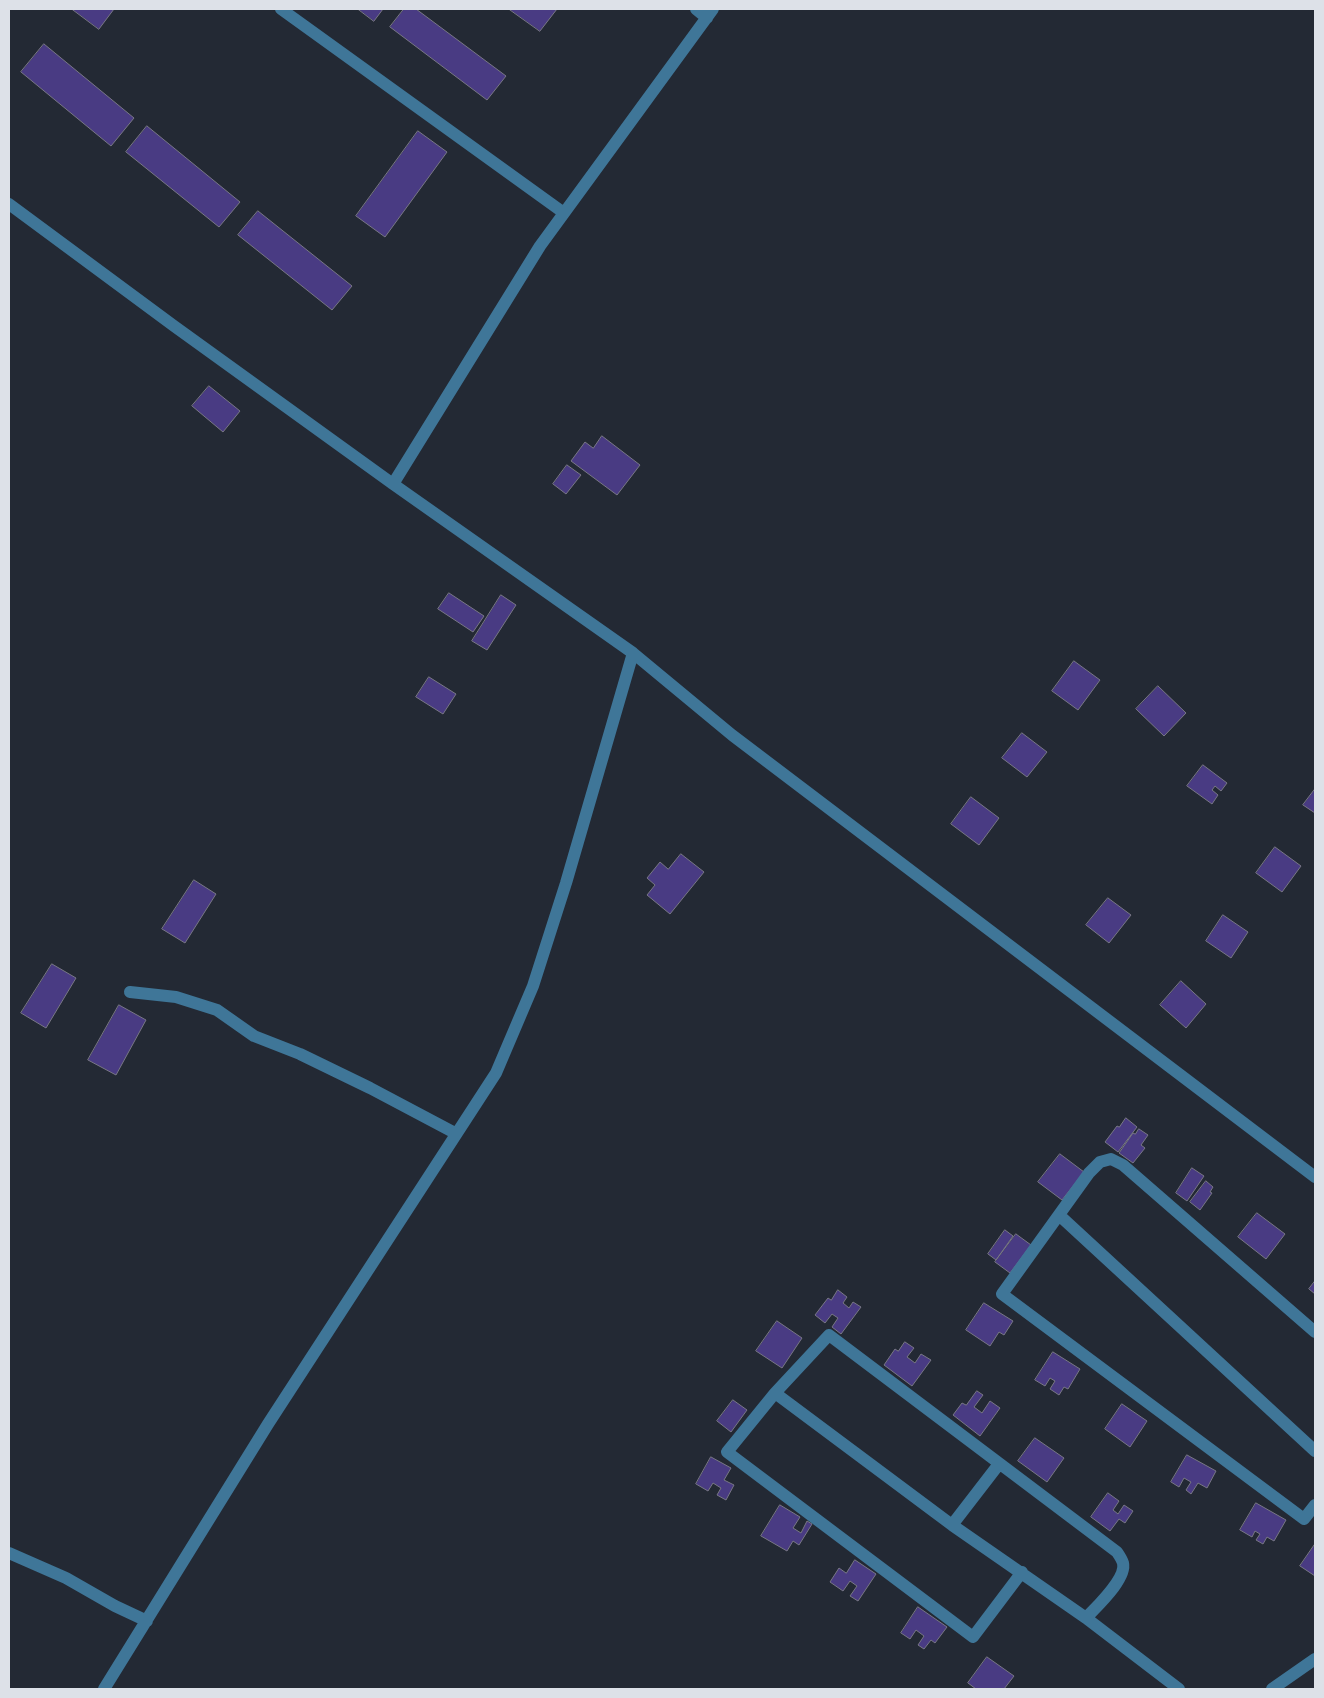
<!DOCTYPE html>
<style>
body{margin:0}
#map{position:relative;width:1324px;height:1698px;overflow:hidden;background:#232934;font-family:Karla,sans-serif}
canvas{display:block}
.frame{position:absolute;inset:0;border:10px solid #dde1e8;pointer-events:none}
</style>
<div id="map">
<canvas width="1324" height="1698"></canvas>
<div class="frame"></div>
</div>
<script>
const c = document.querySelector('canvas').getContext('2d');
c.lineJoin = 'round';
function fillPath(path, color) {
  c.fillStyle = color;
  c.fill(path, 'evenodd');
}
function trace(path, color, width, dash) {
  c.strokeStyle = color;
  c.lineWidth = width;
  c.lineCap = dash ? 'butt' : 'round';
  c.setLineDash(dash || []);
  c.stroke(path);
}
const building = new Path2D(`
 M72 9H114L99 29Z
 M358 9H383L374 21Z
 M404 9H416L506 76 487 100 390 27Z
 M509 9H557L540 31Z
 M44 44 134 118 111 146 21 72Z
 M147 126 240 202 219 227 126 152Z
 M418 131 447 152 385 237 356 216Z
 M258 211 352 286 332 310 238 235Z
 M209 386 240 411 223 432 192 406Z
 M602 436 640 465 617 495 571 461 585 442 593 448Z
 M567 465 581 475 566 494 553 484Z
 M449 593 484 616 473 632 438 609Z
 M501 595 516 605 487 650 472 641Z
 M1074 661 1100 680 1078 710 1052 691Z
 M429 677 456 694 443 714 416 697Z
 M1158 686 1186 713 1164 736 1136 709Z
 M1022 733 1047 752 1027 777 1002 758Z
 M1203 765 1227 783 1221 791 1215 786 1212 790 1218 795 1212 804 1187 786Z
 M1315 789V813L1303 805Z
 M971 797 999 818 979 845 951 824Z
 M1275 847 1301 866 1282 892 1256 873Z
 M681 854 704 872 670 914 647 895 655 885 647 878 660 862 668 869Z
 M194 880 216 894 185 943 162 929Z
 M1108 898 1131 915 1109 943 1086 925Z
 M1223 915 1248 932 1231 958 1206 941Z
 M52 964 76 978 46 1028 21 1013Z
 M1181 981 1206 1004 1186 1028 1160 1005Z
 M119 1005 146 1020 116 1075 88 1060Z
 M1126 1118 1137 1127 1118 1152 1105 1142 1117 1126 1119 1127Z
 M1139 1129 1148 1135 1141 1145 1145 1148 1133 1163 1119 1153 1133 1133 1135 1134Z
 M1060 1154 1084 1172 1062 1200 1038 1182Z
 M1192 1168 1204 1176 1187 1201 1176 1193Z
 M1206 1181 1213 1187 1210 1192 1212 1193 1200 1210 1190 1202Z
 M1257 1213 1285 1234 1266 1259 1238 1237Z
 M1005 1230 1013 1236 996 1260 988 1254Z
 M1016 1234 1031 1245 1010 1273 995 1262Z
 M1315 1281V1294L1309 1289Z
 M838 1290 847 1297 843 1303 849 1308 853 1302 861 1307 841 1334 832 1327 838 1318 832 1314 825 1323 815 1315 828 1298 831 1300Z
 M984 1303 1013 1321 1004 1335 999 1332 990 1346 966 1330Z
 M777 1321 802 1338 782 1368 756 1351Z
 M905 1342 914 1348 907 1357 915 1363 921 1354 931 1360 912 1386 884 1365 895 1349 898 1351Z
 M1053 1352 1080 1369 1068 1389 1064 1387 1059 1395 1050 1389 1055 1381 1050 1378 1045 1386 1035 1380Z
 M977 1391 983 1395 974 1407 982 1413 990 1401 1000 1408 980 1436 953 1415 962 1403 966 1405Z
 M733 1400 747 1410 731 1432 717 1421Z
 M1122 1404 1147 1421 1130 1447 1105 1429Z
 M1035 1438 1064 1458 1047 1482 1018 1461Z
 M1187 1455 1216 1471 1207 1488 1198 1483 1191 1494 1186 1490 1191 1482 1184 1478 1179 1487 1171 1482Z
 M711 1457 731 1468 724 1480 734 1485 726 1500 717 1495 721 1488 713 1483 708 1491 696 1484Z
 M1108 1493 1119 1501 1113 1510 1118 1514 1124 1505 1133 1511 1125 1523 1119 1519 1110 1531 1091 1517Z
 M1256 1503 1286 1520 1274 1541 1267 1537 1263 1544 1256 1540 1260 1534 1255 1531 1252 1537 1240 1530Z
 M780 1505 800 1517 793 1528 801 1533 807 1521 812 1524 799 1545 793 1541 787 1551 761 1536Z
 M1315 1544V1576L1300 1566Z
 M855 1560 876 1574 858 1601 850 1596 857 1586 850 1581 843 1591 830 1582 839 1568 846 1573Z
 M918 1607 947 1627 935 1643 931 1640 924 1649 918 1645 924 1636 916 1630 910 1639 901 1633Z
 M987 1657 1014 1676 1004 1689H976L968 1683Z`);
fillPath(building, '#493b83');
trace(building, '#787785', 1);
trace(new Path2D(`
 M281 9 564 213
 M696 9 707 18
 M9 204 174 326 393 484 633 653 732 735 1315 1177
 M393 484 540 246 713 9
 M130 992 176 997 217 1010 254 1036 300 1054 370 1088 455 1133
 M1059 1215 1315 1451
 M1315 1332 1123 1165 1111 1159 1100 1162 1089 1173 1002 1294 1304 1519 1315 1505
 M775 1393 952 1525 1086 1618 1179 1689
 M952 1525 999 1464
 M9 1553 66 1578 115 1606 147 1621
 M1022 1572 973 1637 727 1452 775 1393 829 1335 1117 1552C1119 1555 1122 1559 1123 1563 1127 1579 1096 1607 1086 1618
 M104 1689 268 1424 496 1073 533 986 566 883 633 653
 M1272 1689 1315 1659`), '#3f7698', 12);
</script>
